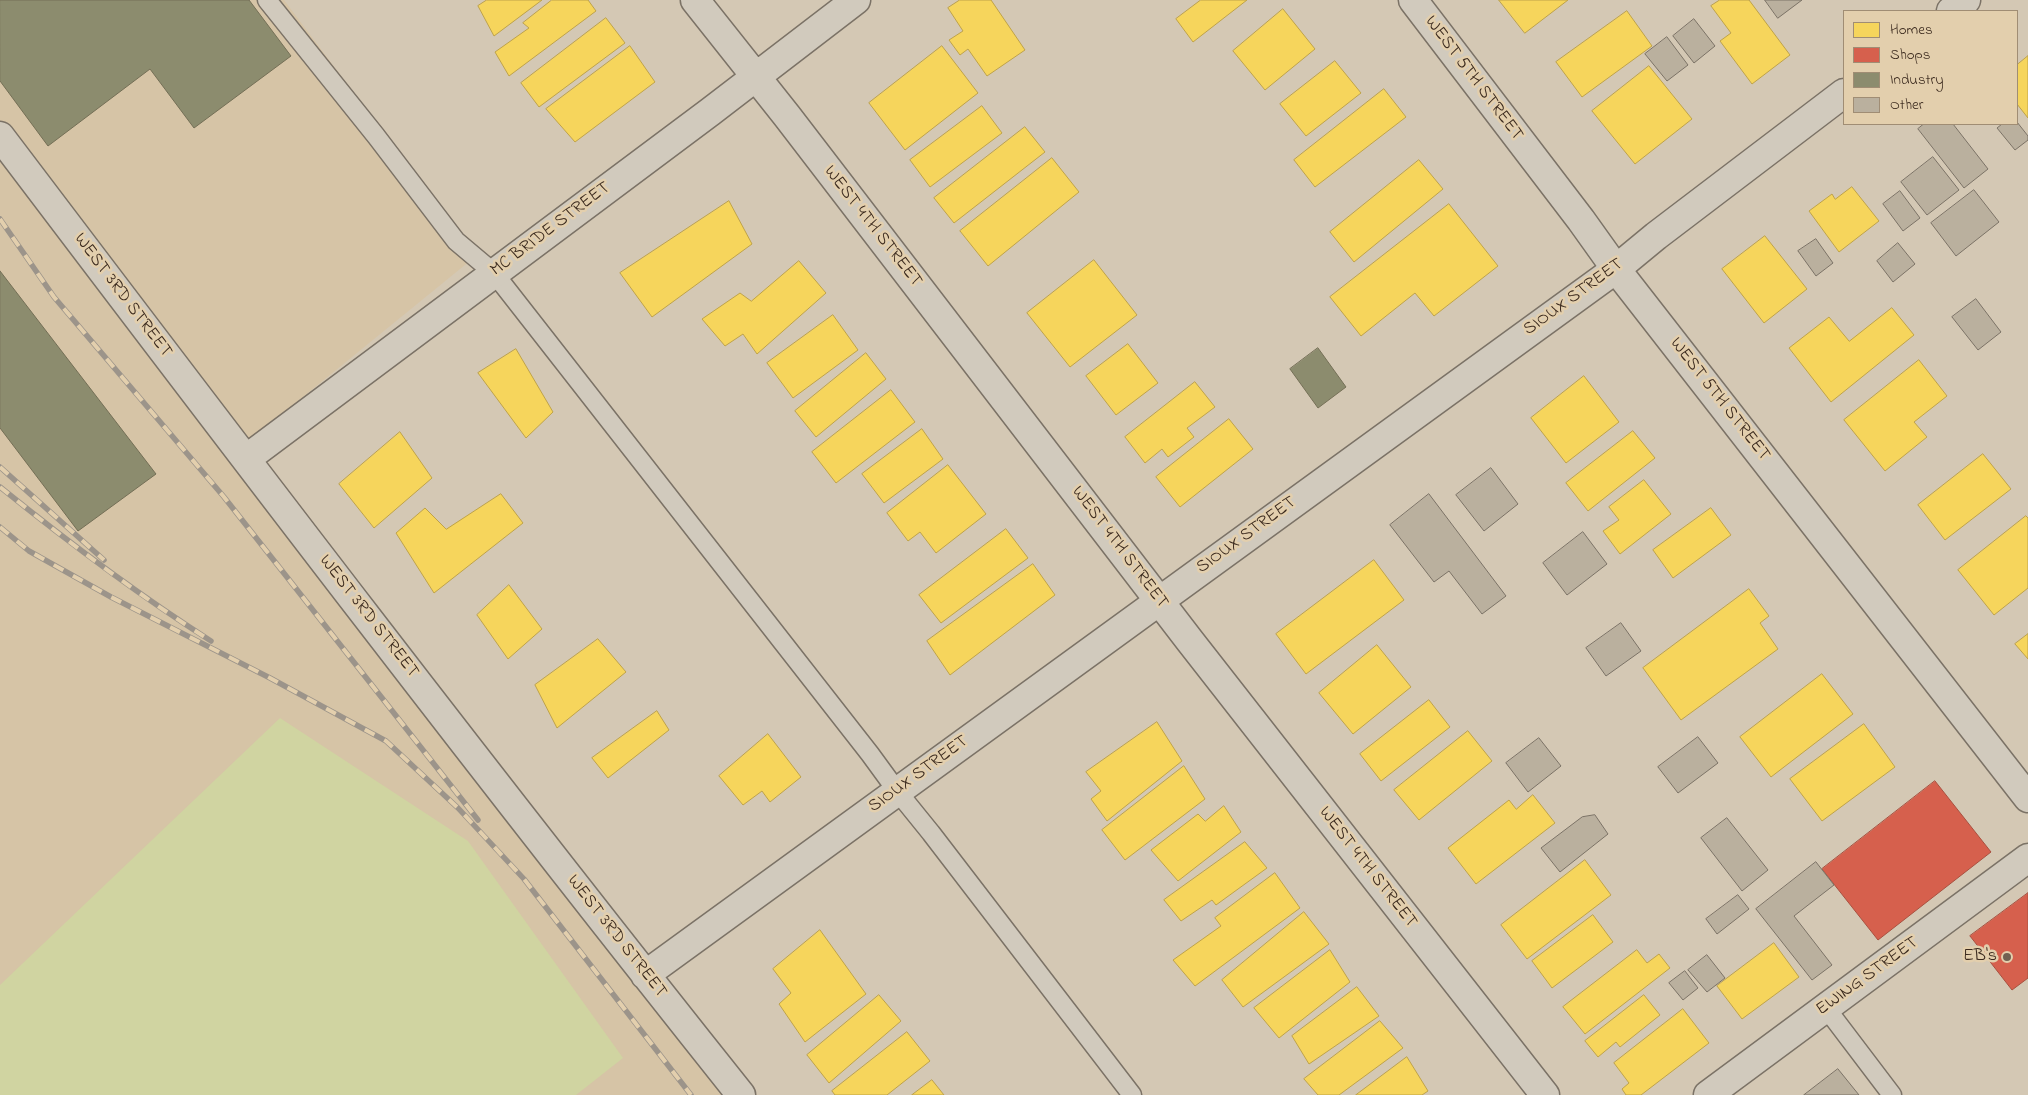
<!DOCTYPE html>
<style>
body{margin:0}
#map{position:relative;width:2028px;height:1095px;overflow:hidden;background:#d4c8b4;font-family:"Indie Flower",sans-serif}
canvas{display:block}
.legend{position:absolute;left:1843px;top:10px;width:175px;height:115px;box-sizing:border-box;background:#e3cfad;border:1px solid #a08d74;margin:0;padding:6px 9px;list-style:none;font-size:15px;color:#3b2a1e}
.legend li{display:flex;align-items:center;gap:10px;height:25px}
.legend b{width:25px;border:1px solid #a08d74}
</style>
<div id="map">
<canvas width="2028" height="1095"></canvas>
<ul class="legend">
<li><b style="height:14px;background:#f6d55c"></b>Homes</li>
<li><b style="height:14px;background:#d6604d"></b>Shops</li>
<li><b style="height:14px;background:#8c8c6e"></b>Industry</li>
<li><b style="height:14px;background:#bab09e"></b>Other</li>
</ul>
</div>
<script>
const c = document.querySelector('canvas').getContext('2d');
c.lineJoin = 'round';
function fillPath(path, color) {
  c.fillStyle = color;
  c.fill(path, 'evenodd');
}
function trace(path, color, width, dash) {
  c.strokeStyle = color;
  c.lineWidth = width;
  c.lineCap = dash ? 'butt' : 'round';
  c.setLineDash(dash || []);
  c.stroke(path);
}
function drawText(font, color, halo, rows, align = 'center') {
  c.font = font + ' "Indie Flower",sans-serif';
  c.lineWidth = 5;
  c.setLineDash([]);
  c.textBaseline = 'middle';
  c.strokeStyle = halo;
  c.fillStyle = color;
  for (const [text, x, y, turn = 0] of rows) {
    c.save();
    c.translate(x, y);
    c.rotate((+turn || 0) * Math.PI / 180);
    c.textAlign = isNaN(turn) ? turn : align;
    if (halo) c.strokeText(text, 0, 0);
    c.fillText(text, 0, 0);
    c.restore();
  }
}
fillPath(new Path2D(`
 M0 0H284L476 256 228 458 722 1095H0Z`), '#d6c4a6');
fillPath(new Path2D(`
 M280 718 468 841 623 1058 576 1095H0V985Z`), '#d0d4a1');
const homes = new Path2D(`
 M487 0H542L494 36 478 6Z
 M552 0H588L596 11 509 76 495 52 529 28 523 23Z
 M960 0H991L1025 50 987 76 968 49 960 55 949 40 963 31 948 8Z
 M1201 0H1247L1193 42 1176 19Z
 M1499 0H1568L1525 33Z
 M1720 0H1749L1790 55 1752 84 1720 41 1731 33 1711 6Z
 M1283 9 1315 49 1265 90 1233 51Z
 M1627 11 1652 46 1582 97 1556 62Z
 M606 18 625 43 539 107 521 83Z
 M630 46 655 82 575 142 546 109Z
 M942 46 978 93 905 150 869 103Z
 M2028 56V118L2017 104V65Z
 M1335 61 1361 93 1306 136 1280 104Z
 M1649 66 1692 119 1635 164 1592 111Z
 M1384 89 1406 117 1315 187 1294 160Z
 M982 106 1002 133 930 187 910 160Z
 M1025 127 1045 152 954 223 934 198Z
 M1052 158 1079 192 988 266 960 231Z
 M1419 160 1443 189 1354 262 1330 232Z
 M1852 187 1879 221 1839 252 1809 211 1832 194 1835 199Z
 M729 201 752 244 652 317 620 273Z
 M1449 204 1498 266 1434 316 1415 293 1361 336 1330 297Z
 M1765 236 1807 289 1764 323 1722 269Z
 M1094 260 1137 315 1070 367 1027 313Z
 M799 261 826 293 757 354 743 334 725 346 702 319 740 293 751 301Z
 M1892 308 1914 335 1831 402 1789 348 1829 317 1849 341Z
 M833 315 858 350 793 398 767 363Z
 M1128 344 1158 383 1116 415 1086 376Z
 M516 349 553 412 526 438 478 373Z
 M866 353 886 379 816 437 795 411Z
 M1919 360 1947 396 1914 422 1927 437 1885 471 1844 420Z
 M1584 376 1619 422 1566 463 1531 418Z
 M1195 382 1215 407 1187 428 1194 437 1168 457 1162 449 1145 463 1125 437Z
 M891 390 915 422 836 483 812 452Z
 M1229 419 1253 449 1180 507 1156 477Z
 M922 429 943 459 884 503 862 474Z
 M1633 431 1655 458 1588 511 1566 483Z
 M400 432 432 478 374 528 339 484Z
 M1983 454 2011 489 1945 540 1918 505Z
 M948 465 986 514 936 553 920 532 908 541 887 513Z
 M1644 480 1671 514 1620 554 1603 531 1619 520 1609 507Z
 M501 494 523 523 434 593 396 533 425 508 446 529Z
 M1711 508 1731 535 1673 578 1653 550Z
 M2026 516 2028 518V588L1994 615 1958 570Z
 M1006 529 1028 558 941 623 919 595Z
 M1374 560 1404 600 1306 674 1276 634Z
 M1033 564 1055 595 950 675 927 641Z
 M509 585 542 629 508 659 477 615Z
 M1749 589 1769 616 1760 623 1778 649 1681 720 1643 668Z
 M2028 634V659L2015 644Z
 M598 639 626 672 557 728 535 685Z
 M1377 645 1411 687 1353 734 1319 693Z
 M1822 674 1853 714 1771 777 1740 737Z
 M1429 700 1450 727 1381 781 1360 754Z
 M657 711 669 730 608 778 592 758Z
 M1157 722 1182 761 1107 821 1091 799 1101 791 1086 772Z
 M1864 724 1895 767 1822 821 1790 779Z
 M1468 731 1492 761 1419 820 1394 790Z
 M768 734 801 777 770 802 762 791 743 805 719 776Z
 M1184 766 1205 799 1125 860 1102 830Z
 M1533 795 1555 823 1476 884 1448 848 1509 800 1516 809Z
 M1224 806 1241 832 1178 881 1151 850 1198 814 1205 821Z
 M1245 842 1267 868 1216 905 1212 900 1181 921 1164 900Z
 M1585 860 1611 895 1527 959 1501 925Z
 M1275 873 1300 908 1195 986 1173 960 1221 926 1215 918Z
 M1304 912 1329 944 1243 1007 1222 980Z
 M1593 915 1613 942 1552 988 1532 961Z
 M820 930 866 994 805 1042 779 1004 791 993 773 969Z
 M1774 943 1799 977 1742 1019 1717 986Z
 M1330 950 1350 982 1279 1038 1254 1008Z
 M1637 950 1647 963 1659 954 1670 968 1585 1034 1563 1007Z
 M1357 987 1379 1016 1309 1064 1292 1036Z
 M879 995 901 1021 829 1083 807 1055Z
 M1644 995 1660 1015 1620 1047 1616 1042 1598 1057 1585 1041Z
 M1683 1009 1709 1043 1641 1095H1626L1622 1089 1629 1083 1614 1063Z
 M1380 1021 1403 1048 1339 1095H1318L1304 1079Z
 M907 1032 930 1061 887 1095H835L832 1091Z
 M1407 1057 1428 1091 1422 1095H1356Z
 M932 1080 944 1095H912Z`);
fillPath(homes, '#f6d55c');
trace(homes, '#bea249', 1);
const shops = new Path2D(`
 M1935 781 1991 852 1878 940 1822 869Z
 M2028 893V978L2012 990 1970 936Z`);
fillPath(shops, '#d6604d');
trace(shops, '#a8503f', 1);
const industry = new Path2D(`
 M0 0H249L291 56 194 128 150 69 48 146 0 81Z
 M0 271 156 474 78 531 0 428Z
 M1318 348 1346 387 1318 408 1290 369Z`);
fillPath(industry, '#8c8c6e');
trace(industry, '#746f56', 1);
const building = new Path2D(`
 M1765 0H1802L1778 18Z
 M1694 19 1715 46 1694 63 1673 36Z
 M1667 37 1688 65 1667 81 1645 54Z
 M2017 122 2028 136V140L2015 150 1997 128 2002 124H2017Z
 M1924 124H1953L1988 169 1964 188 1918 129Z
 M1933 157 1959 190 1927 215 1901 182Z
 M1974 190 1999 222 1956 256 1931 223Z
 M1900 191 1920 218 1903 231 1883 204Z
 M1816 239 1833 263 1816 276 1798 251Z
 M1898 243 1915 264 1893 282 1877 261Z
 M1976 299 2001 332 1978 350 1952 317Z
 M1491 468 1518 504 1484 531 1456 495Z
 M1429 494 1506 596 1482 614 1449 571 1434 582 1390 525Z
 M1583 532 1607 564 1567 595 1543 563Z
 M1621 623 1641 651 1606 676 1586 648Z
 M1698 737 1718 763 1678 793 1658 767Z
 M1539 738 1561 766 1528 792 1506 763Z
 M1595 815 1608 834 1560 872 1541 848 1582 817Z
 M1727 818 1768 870 1742 891 1701 838Z
 M1816 862 1834 885 1794 916 1832 965 1812 980 1756 909Z
 M1738 895 1749 909 1717 934 1706 919Z
 M1707 955 1725 978 1707 992 1688 970Z
 M1685 971 1698 988 1683 1000 1669 983Z
 M1838 1069 1859 1095H1804Z`);
fillPath(building, '#bab09e');
trace(building, '#7b7266', 1);
const service = new Path2D(`
 M267 0 376 136 456 241 494 273 870 754 897 791 931 833 1132 1095
 M1826 1008 1892 1095`);
const minor = new Path2D(`
 M695 0 787 116 1190 641 1545 1095
 M0 136C244 458 489 779 741 1095
 M246 459 710 112 856 0
 M645 975 1616 269
 M1708 1095 2028 858`);
const tertiary = new Path2D(`
 M1413 0 1581 220 1616 269 2028 798
 M1951 11 1966 0
 M1616 269 1656 236 1844 93`);
trace(service, '#7b7266', 21);
trace(minor, '#7b7266', 31);
trace(tertiary, '#7b7266', 31);
trace(service, '#d1cabd', 18);
trace(minor, '#d1cabd', 28);
trace(tertiary, '#d1cabd', 28);
const rail = new Path2D(`
 M0 219 54 297 224 497 478 820
 M0 467 104 560
 M0 487C68 542 137 594 211 641
 M0 527 29 551 111 597 270 678 386 741 458 808 524 879 691 1095`);
trace(rail, '#9c948a', 5.5);
trace(rail, '#e3cfad', 4, [11]);
for (const [x, y, r, color] of [
 [2007,957,5,"#716152"]
]) {
  const dot = new Path2D();
  dot.arc(x, y, r, 0, 2 * Math.PI);
  c.fillStyle = color;
  c.fill(dot);
  trace(dot, '#e3cfad', 2);
}
drawText('18px', '#3b2a1e', '#e3cfad', [
 ["WEST 5TH STREET",1473,79,53],
 ["WEST 4TH STREET",872,227,52],
 ["MC BRIDE STREET",551,230,-37],
 ["WEST 3RD STREET",122,296,53],
 ["SIOUX STREET",1574,298,-36],
 ["WEST 5TH STREET",1719,400,52],
 ["SIOUX STREET",1247,536,-36],
 ["WEST 4TH STREET",1119,548,53],
 ["WEST 3RD STREET",368,617,52],
 ["SIOUX STREET",919,775,-36],
 ["WEST 4TH STREET",1367,868,52],
 ["WEST 3RD STREET",616,937,52],
 ["EWING STREET",1868,977,-36]
]);
drawText('18px', '#3b2a1e', '#e3cfad', [
 ["EB's",1997,957]
], 'right');
</script>
